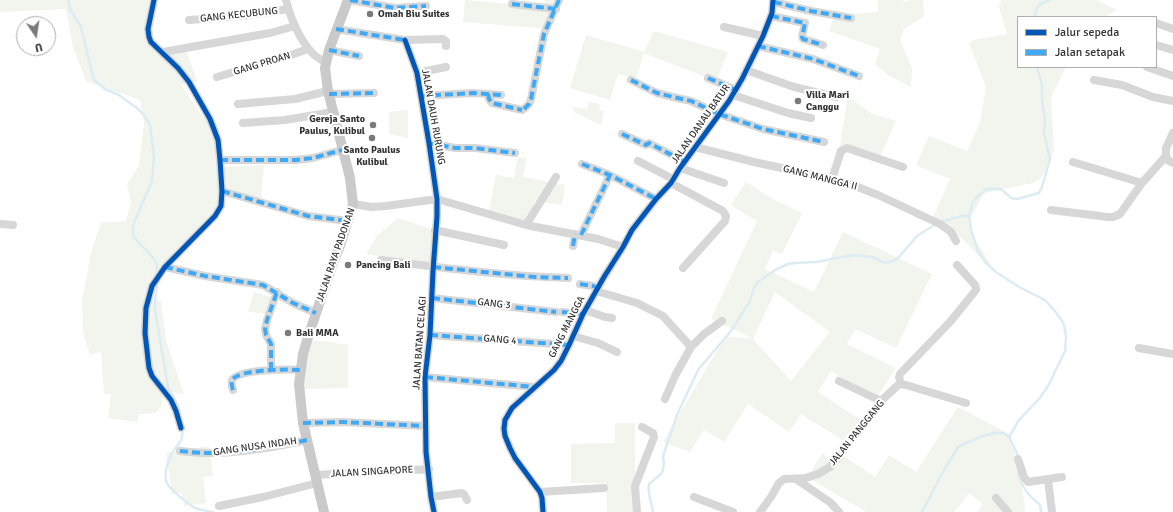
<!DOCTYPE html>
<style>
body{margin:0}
#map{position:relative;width:1173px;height:512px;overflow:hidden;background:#fff;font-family:Signika,sans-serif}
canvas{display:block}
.legend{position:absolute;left:1017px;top:16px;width:140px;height:52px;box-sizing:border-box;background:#fff;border:1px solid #adadad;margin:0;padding:5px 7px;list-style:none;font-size:12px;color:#333}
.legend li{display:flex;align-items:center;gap:8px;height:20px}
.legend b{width:20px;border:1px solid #adadad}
.north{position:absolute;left:16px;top:16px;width:40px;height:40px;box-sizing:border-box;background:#fff;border:1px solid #adadad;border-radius:50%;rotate:167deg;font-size:11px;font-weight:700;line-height:16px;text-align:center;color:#333}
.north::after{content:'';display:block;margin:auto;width:14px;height:18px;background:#7a7a7a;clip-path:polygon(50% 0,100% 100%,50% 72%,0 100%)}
</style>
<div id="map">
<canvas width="1173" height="512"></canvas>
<ul class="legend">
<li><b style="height:5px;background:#0057b8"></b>Jalur sepeda</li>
<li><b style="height:5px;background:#3fa9f5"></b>Jalan setapak</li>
</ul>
<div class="north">U</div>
</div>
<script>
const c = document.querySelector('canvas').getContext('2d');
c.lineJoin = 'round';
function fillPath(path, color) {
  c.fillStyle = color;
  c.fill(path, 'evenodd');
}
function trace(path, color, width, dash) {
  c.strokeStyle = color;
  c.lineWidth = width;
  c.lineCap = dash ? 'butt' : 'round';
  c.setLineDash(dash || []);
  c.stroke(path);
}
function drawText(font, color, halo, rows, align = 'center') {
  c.font = font + ' Signika,sans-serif';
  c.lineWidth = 4;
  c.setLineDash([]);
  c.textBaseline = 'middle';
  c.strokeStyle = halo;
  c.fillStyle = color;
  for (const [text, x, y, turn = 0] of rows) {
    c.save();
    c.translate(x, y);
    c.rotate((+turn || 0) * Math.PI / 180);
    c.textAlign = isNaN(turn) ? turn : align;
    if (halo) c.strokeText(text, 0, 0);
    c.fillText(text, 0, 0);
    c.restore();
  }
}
fillPath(new Path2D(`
 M0 0H154L147 18 152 43 169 51 186 50 197 81 181 85 203 117 213 124 224 167 264 165 261 198 224 192 206 227 165 266 149 300 161 301 166 340 184 394 164 391 161 406 156 413 139 414 137 422 108 418 111 394H104L101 352 90 355 83 333 82 300 92 249 101 223 126 221 131 203 127 184 139 166 144 123 140 100 86 81 73 47 66 9 0 12Z
 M465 0 544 7 545 0H553L551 29 463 22Z
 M878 0H902L907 2 908 0H923L924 16 904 29 900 40 912 68 911 87 890 76 875 64 880 49 829 31 835 14H854L878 12Z
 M1001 0H1096L1117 10 1104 17H1018V67H1066L1051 97 1054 150 1042 177 1033 183 984 193 971 218 972 234 991 265 990 268 961 237 932 220 950 179 916 165 929 136 967 151 980 123 986 87 969 43 974 40 1007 34 999 7Z
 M654 31 728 52 716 81 644 53 636 79 618 74 610 100 570 88 586 35 644 52Z
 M848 96 872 114 896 121 881 155 839 151Z
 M589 102 600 104 599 110 604 111 601 125 574 112 573 107 587 109Z
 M408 110V138L389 134V112Z
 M518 157 527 158 523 177 565 185 562 205 534 201 531 222 488 216 496 175 514 178Z
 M746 182 771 198 802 213 782 254 773 250 765 269 814 292 843 232 932 274 896 348 855 329 847 344 896 368 876 399 831 371 818 392 862 421 849 444 801 414 789 432 748 404 724 442 704 430 690 452 663 442 725 337 752 338 711 319 757 221 731 205ZM775 292 830 332 791 381 753 339Z
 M398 218 436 231 433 264 366 254 377 236Z
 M254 292 274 298 271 314 248 312Z
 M308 341H323L348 345V388L303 389Z
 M958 407 1011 435 1024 499 1025 512H977L983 504 969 493 954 512H866L807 477 823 453 831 461 839 453 875 477 889 455 916 472Z
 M615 423H635V512H607L606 483H571V444L615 443Z
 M209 446 213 476 203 477 206 503 184 506 182 493 172 494 166 453Z`), '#f1f5ed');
trace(new Path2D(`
 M68 0 70 9 81 27 92 73 94 80 105 89 119 95 137 108 143 114 150 125 154 157 152 181 133 225V236L154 259 157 265V274
 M1035 17C1036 5 1039 4 1050 0
 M940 222 962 216H969
 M157 283C157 292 154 300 155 310L168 387 178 406 179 410
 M182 428C184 441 178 444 172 453 168 462 163 474 167 483 169 488 190 506 195 508 200 510 207 511 213 512
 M1017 457V453L1009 437 1019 420 1039 399 1048 386 1065 351 1066 337 1064 324 1055 311 1045 300 1019 287 996 272 986 263 978 251 971 230 969 216 973 202 977 197 987 189H1001L1011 198 1017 199 1039 193 1042 187 1050 159 1044 133 1045 120 1042 99V85L1037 67
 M1018 468C1019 485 1028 495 1040 505L1041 512
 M653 512C652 501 647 496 649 484L662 473 664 464 663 456 677 415 698 370 731 331 750 301 754 288 758 282 775 270 788 264 795 263 816 262 853 255 872 257 885 263 893 261 899 257 917 236 936 224
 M922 512 943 472 958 447 982 436 995 433H1003L1009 437`), '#ddebf3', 2.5);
trace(new Path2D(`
 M154 0 148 29 149 37 151 42 178 68 189 82 210 119 218 140 220 160 222 191 221 206 215 216 165 267 152 286 146 308 145 333 149 368 152 376 171 400 176 411 181 428
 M286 0C291 20 305 55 326 62
 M350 0 395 8 426 6
 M774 2 811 11 851 18
 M512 4 556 9
 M771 16 805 23 802 37 803 39 823 45
 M189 20C222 18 255 15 288 9
 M1156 23 1173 29
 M724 27 763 36
 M336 29 405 40 443 39 446 41V46
 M405 40 417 73 429 143 437 199V216L433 271 430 335 425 377 426 452 431 497 434 512
 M1156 45 1173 50
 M758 46 813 59 859 76
 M329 50 359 56
 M163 52 270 33 295 26
 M1147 67 1173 76
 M746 70 794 87 836 97
 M417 73 446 67
 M217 77 288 56 308 49
 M708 78 736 90
 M631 80 657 93 673 97 691 101 719 114 763 129 824 142
 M1094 80 1122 85 1153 97 1173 101
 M329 94 374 93
 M488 94 489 99 492 103 522 110
 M733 95 788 113 811 118
 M421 96 473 93 501 95
 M238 104 295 99 328 91
 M524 109 529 104 531 99 544 34 559 0
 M243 123 285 120 333 112
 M622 134 646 145 649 143 685 162
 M429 143 455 148H475L515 153
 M695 147 754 162 832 179 855 186 878 195 940 224 951 232 956 241
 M1166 156V148L1173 133
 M1166 156 1169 161 1173 163
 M220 160H296L313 158 342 150
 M638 161 673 179
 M1073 162 1142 183
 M582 164 610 175 656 199
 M680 168 724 183
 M832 179 841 151 847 148 903 167
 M671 183 723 211 726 216 725 221 683 268
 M222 191 308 216 348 221
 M353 204 372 207 386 206 437 199 526 225 598 239 623 247
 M1051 210 1108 217H1113L1120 214 1142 183 1166 156
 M0 224 13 225
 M526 225 556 177
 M435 230 504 245
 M581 235 610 175
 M573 246 575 234
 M381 260C443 268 505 276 568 278
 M165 267 205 276 263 285 293 303 316 313
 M580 284 593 286 598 288
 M596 291 637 303 663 316 691 347
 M432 298 556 312
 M585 310 605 317 612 318
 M562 312 583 314
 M430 335 569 345
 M573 336 598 343 617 352
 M1139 348 1173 354
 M271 370V344L266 335 265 329 267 320 277 292
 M425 377 535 387
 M839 381 881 401
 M901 384 899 377 900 374 950 322 976 290V288L975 285 957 265
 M233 390C232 387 231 383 232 380 238 369 289 369 301 370
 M665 399 675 376 691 347 704 334 722 321
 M303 423 343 422 425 426
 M180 451C189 452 199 453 208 453 239 453 276 447 307 440
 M1018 459 1024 477 1028 482 1062 477
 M315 475 429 469
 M796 479 831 503 839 512
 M1048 480 1052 512
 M540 492 604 488
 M431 497 462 493 464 494 467 500
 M694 497 733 512
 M996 498 1008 512
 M219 506 263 497 317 483
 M543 512 542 498 540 492 515 458 510 448 505 436 504 429 505 420 512 408 554 370 561 361 569 345 583 314 604 277 623 247 632 230 656 199 671 183 680 168 729 101 742 79 763 36 772 13 773 0
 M637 512 635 486 654 437 653 433 642 427
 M760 512 771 497 779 483 784 479 806 478 818 474 830 467 837 459 881 401 897 386 901 384 906 385 966 403`), '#d7d7d7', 8);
trace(new Path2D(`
 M324 512 303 423 299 384 303 354 309 334 332 266 340 246 353 204 350 178 328 91 325 68 329 50 348 0`), '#cacaca', 10);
trace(new Path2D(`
 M350 0 395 8 426 6
 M774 2 811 11 851 18
 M512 4 556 9
 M771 16 805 23 802 37 803 39 823 45
 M336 29 405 40
 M758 46 813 59 859 76
 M329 50 359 56
 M708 78 736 90
 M631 80 657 93 673 97 691 101 719 114 763 129 824 142
 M329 94 374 93
 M488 94 489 99 492 103 522 110
 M421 96 473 93 501 95
 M524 109 529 104 531 99 544 34 559 0
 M622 134 646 145 649 143 685 162
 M429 143 455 148H475L515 153
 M220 160H296L313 158 342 150
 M582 164 610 175 656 199
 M222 191 308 216 348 221
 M581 235 610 175
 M573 246 575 234
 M165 267 205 276 263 285 293 303 316 313
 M433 267 535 277 568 278
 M580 284 593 286 598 288
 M432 298 556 312
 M562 312 583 314
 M430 335 569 345
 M271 370V344L266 335 265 329 267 320 277 292
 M425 377 535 387
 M233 390C232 387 231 383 232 380 238 369 289 369 301 370
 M303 423 343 422 425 426
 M180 451C189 452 199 453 208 453 239 453 276 447 307 440`), '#3fa9f5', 4, [8, 4]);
trace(new Path2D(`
 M154 0 148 29 149 37 151 42 178 68 189 82 210 119 218 140 220 160 222 191 221 206 215 216 165 267 152 286 146 308 145 333 149 368 152 376 171 400 176 411 181 428
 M405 40 417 73 429 143 437 199V216L433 271 430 335 425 377 426 452 431 497 434 512
 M543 512 542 498 540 492 515 458 510 448 505 436 504 429 505 420 512 408 554 370 561 361 569 345 583 314 604 277 623 247 632 230 656 199 671 183 680 168 729 101 742 79 763 36 772 13 773 0`), '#0057b8', 5);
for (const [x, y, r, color] of [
 [370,14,4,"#7a7a7a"],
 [798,101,4,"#7a7a7a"],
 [373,125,4,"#7a7a7a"],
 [372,138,4,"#7a7a7a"],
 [348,265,4,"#7a7a7a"],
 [288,333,4,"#7a7a7a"]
]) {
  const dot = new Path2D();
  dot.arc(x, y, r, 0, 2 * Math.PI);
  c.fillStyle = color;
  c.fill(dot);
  trace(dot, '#fff', 1.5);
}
drawText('bold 10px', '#333', '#fff', [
 ["Omah Biu Suites",378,14],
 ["Villa Mari",806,95],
 ["Canggu",806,107],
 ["Gereja Santo",365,119,"right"],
 ["Paulus, Kulibul",365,131,"right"],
 ["Santo Paulus",372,150,"center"],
 ["Kulibul",372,162,"center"],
 ["Pancing Bali",356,265],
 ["Bali MMA",296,333]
], 'left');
drawText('10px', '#333', '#fff', [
 ["GANG KECUBUNG",239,15,-6],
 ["GANG PROAN",262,64,-17],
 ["JALAN DAUH RURUNG",433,117,80],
 ["JALAN DANAU BATUR",701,124,-55],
 ["GANG MANGGA II",820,178,14],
 ["JALAN RAYA PADONAN",336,255,-71],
 ["GANG 3",494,304,6],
 ["GANG MANGGA",567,327,-63],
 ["GANG 4",500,340,5],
 ["JALAN BATAN CELAGI",420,343,-86],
 ["JALAN PANGGANG",857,433,-51],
 ["GANG NUSA INDAH",255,447,-8],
 ["JALAN SINGAPORE",372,472,-3]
]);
</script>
